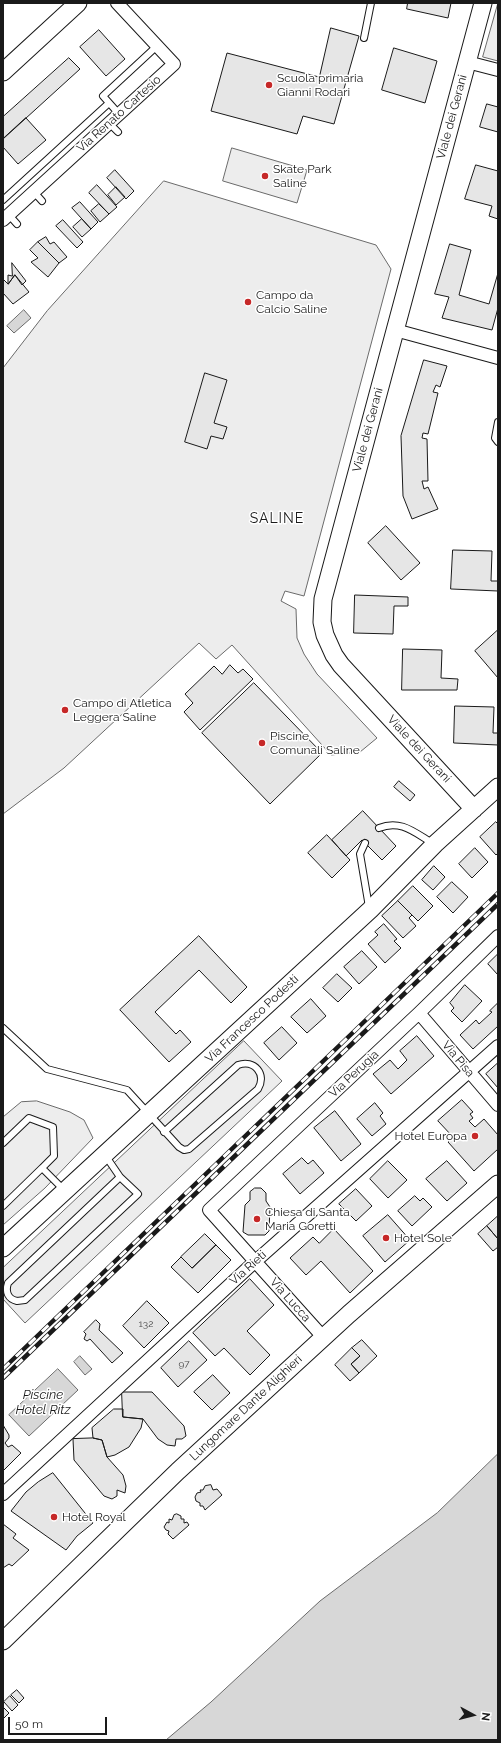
<!DOCTYPE html>
<style>
body{margin:0}
#map{position:relative;width:501px;height:1743px;overflow:hidden;background:#fff;font-family:Raleway,sans-serif}
canvas{display:block}
.frame{position:absolute;inset:0;border:4px solid #1a1a1a;pointer-events:none}
.north{position:absolute;left:453px;top:1695px;width:40px;height:40px;-webkit-text-stroke:3px #fff;paint-order:stroke;rotate:97deg;font-size:11px;font-weight:700;line-height:16px;text-align:center;color:#1a1a1a}
.north::after{content:'';display:block;margin:auto;width:14px;height:18px;background:#1a1a1a;clip-path:polygon(50% 0,100% 100%,50% 72%,0 100%)}
.scale{position:absolute;left:8px;top:1717px;width:99px;height:18px;box-sizing:border-box;border:2px solid #1a1a1a;border-top:0;padding-left:5px;font-size:12px;line-height:14px;white-space:nowrap;color:#1a1a1a;-webkit-text-stroke:3px #fff;paint-order:stroke}
</style>
<div id="map">
<canvas width="501" height="1743"></canvas>
<div class="frame"></div>
<div class="north">N</div>
<div class="scale">50 m</div>
</div>
<script>
const c = document.querySelector('canvas').getContext('2d');
c.lineJoin = 'round';
function fillPath(path, color) {
  c.fillStyle = color;
  c.fill(path, 'evenodd');
}
function trace(path, color, width, dash) {
  c.strokeStyle = color;
  c.lineWidth = width;
  c.lineCap = dash ? 'butt' : 'round';
  c.setLineDash(dash || []);
  c.stroke(path);
}
function drawText(font, color, halo, rows, align = 'center') {
  c.font = font + ' Raleway,sans-serif';
  c.lineWidth = 3;
  c.setLineDash([]);
  c.textBaseline = 'middle';
  c.strokeStyle = halo;
  c.fillStyle = color;
  for (const [text, x, y, turn = 0] of rows) {
    c.save();
    c.translate(x, y);
    c.rotate((+turn || 0) * Math.PI / 180);
    c.textAlign = isNaN(turn) ? turn : align;
    if (halo) c.strokeText(text, 0, 0);
    c.fillText(text, 0, 0);
    c.restore();
  }
}
const built = new Path2D(`
 M498 3V61L483 57Z
 M232 148 307 170 297 203 223 181Z
 M164 181 376 245 391 269 304 596 285 591 281 601 296 609 297 638 304 654 317 674 377 738 360 752 331 755 232 645 216 659 199 643 64 768 3 814V368L47 311Z
 M244 1041 282 1081 25 1323 3 1299V1268Z
 M37 1101 70 1112 84 1120 93 1138 45 1188 3 1225V1117L21 1102Z`);
fillPath(built, '#ededed');
trace(built, '#6a6a6a', 1);
const water = new Path2D(`
 M24 310 31 318 14 333 7 326Z
 M80 1356 92 1369 85 1375 74 1362Z
 M58 1369 78 1390 29 1436 9 1415Z
 M498 1454V1740H166L211 1702 320 1601 437 1513Z`);
fillPath(water, '#d7d7d7');
trace(water, '#6a6a6a', 1);
const building = new Path2D(`
 M408 3H451L448 18 407 9Z
 M331 28 359 36 334 124 303 116 297 134 211 111 227 53 319 77Z
 M99 30 125 59 106 76 80 47Z
 M394 48 437 61 425 103 382 90Z
 M69 58 80 69 3 139V117Z
 M487 104 498 107V132L480 127Z
 M26 118 46 140 18 164 3 147V139Z
 M476 165 498 171V219L489 216 492 206 465 199Z
 M115 170 134 191 126 199 107 178Z
 M97 185 117 207 109 214 89 193Z
 M116 187 125 197 116 205 108 195Z
 M80 202 98 222 91 229 72 208Z
 M99 204 109 214 100 222 91 211Z
 M82 219 91 229 82 237 73 227Z
 M63 220 83 242 77 248 56 226Z
 M46 237 50 244 54 242 67 257 59 263 38 242Z
 M38 242 59 263 48 277 31 262 38 258 30 250Z
 M450 244 471 250 459 295 489 304 498 273V308L492 330 442 318 449 297 435 294Z
 M12 263 26 281 22 285 15 275 8 284V275L12 276Z
 M15 275 29 292 13 304 3 293V279L8 284Z
 M424 360 447 366 440 387 436 385 433 392 438 393 428 434 423 433 422 438 427 439 428 481H422L424 489 428 487 438 509 412 519 403 496 401 436Z
 M205 373 227 380 214 423 227 427 223 439 211 436 207 449 185 442Z
 M386 526 420 563 401 580 368 543Z
 M453 550 492 551 491 581H498V591L451 589Z
 M355 595 408 597V606H394L393 634 354 633Z
 M498 630V678L475 651Z
 M403 649 442 650 441 678 458 679 457 690H402Z
 M230 665 238 673 243 669 253 679 200 730 184 712 193 703 185 694 214 666 222 674Z
 M254 683 322 753 270 804 202 733Z
 M455 706 494 707 493 733H498V745L454 743Z
 M399 781 415 795 410 801 394 787Z
 M363 811 396 846 382 860 362 840 346 856 332 840Z
 M496 822 498 824V853L496 855 480 837Z
 M327 835 350 860 332 878 308 853Z
 M475 848 488 862 472 878 459 864Z
 M434 866 445 877 433 890 422 880Z
 M452 882 468 897 453 913 437 897Z
 M413 886 433 906 418 921 398 901Z
 M398 901 412 915 409 918 416 926 403 938 382 916Z
 M384 924 397 939 394 941 401 948 385 963 368 944 378 935 375 932Z
 M199 936 247 987 231 1003 199 970 155 1012 176 1034 180 1030 191 1042 169 1062 120 1010Z
 M362 951 377 967 359 984 344 967Z
 M498 954V975L488 964Z
 M337 974 352 988 338 1002 323 988Z
 M465 985 482 1001 462 1022 451 1011 454 1008 450 1003Z
 M311 999 326 1016 307 1033 291 1017Z
 M498 1003V1026L473 1049 460 1035 476 1020 479 1024 492 1012 490 1011Z
 M282 1027 297 1043 279 1060 264 1043Z
 M417 1036 434 1056 391 1094 373 1074 390 1060 398 1069 407 1060 400 1051Z
 M498 1063V1088L486 1074Z
 M462 1100 473 1112 470 1114 473 1118 469 1121 475 1127 484 1119 498 1135V1149L474 1171 448 1142 453 1137 438 1121Z
 M375 1103 383 1113 380 1116 386 1124 372 1136 357 1119Z
 M335 1111 361 1144 341 1161 314 1128Z
 M302 1158 308 1164 313 1160 324 1173 300 1194 283 1174Z
 M388 1161 407 1180 388 1198 370 1179Z
 M447 1161 467 1183 447 1201 426 1179Z
 M255 1188H261L266 1193V1201L270 1207 269 1231 265 1235H248L243 1232 245 1205 250 1200V1192Z
 M356 1189 372 1206 356 1221 339 1204Z
 M415 1196 420 1201 423 1198 432 1207 412 1226 398 1211Z
 M388 1215 410 1240 385 1262 363 1236Z
 M498 1216V1239L487 1226Z
 M487 1226 498 1239V1247L493 1251 478 1234Z
 M334 1229 373 1271 350 1293 321 1261 306 1275 290 1258 313 1237 319 1243Z
 M205 1234 216 1245 192 1268 181 1257Z
 M216 1245 231 1260 198 1293 171 1267 181 1257 192 1268Z
 M250 1279 274 1305 247 1331 270 1355 250 1375 224 1348 215 1356 193 1333Z
 M147 1301 169 1323 144 1348 123 1326Z
 M96 1320 100 1324 99 1330 123 1353 112 1363 90 1339 87 1341 84 1339 86 1334 84 1332Z
 M362 1340 377 1356 359 1373 351 1364 360 1356 352 1348Z
 M189 1341 207 1360 178 1387 161 1368Z
 M352 1348 360 1356 351 1364 359 1373 350 1381 335 1365Z
 M213 1375 230 1393 212 1410 194 1392Z
 M122 1392H152L184 1426 186 1436 182 1439H176L175 1446 167 1445 158 1439 143 1419 123 1417Z
 M114 1409H123V1417L143 1419 141 1428 129 1447 115 1455 107 1457 102 1440 93 1438 92 1428Z
 M3 1425 9 1435V1438L5 1443 8 1447 12 1445 21 1453 3 1471Z
 M93 1438 102 1440 107 1457 123 1475 126 1486 125 1493 117 1490V1496L112 1499 104 1496 74 1460 73 1439Z
 M53 1473 93 1523 77 1536 66 1550 11 1511 26 1492 38 1482Z
 M211 1485 213 1490 217 1489 222 1495 205 1510 203 1506H200V1503L196 1501 195 1497 197 1493 201 1492 200 1490H203L205 1486Z
 M177 1514 181 1516V1519H184V1523L187 1522 189 1525 173 1539 168 1534 169 1531 166 1530 164 1527 167 1522 169 1523V1519L172 1520 174 1515Z
 M3 1524 16 1534 13 1538 29 1550 12 1566 9 1564 3 1568Z
 M17 1690 24 1698 19 1703 11 1695Z
 M10 1696 18 1705 12 1711 4 1702Z
 M3 1707 9 1713 3 1719Z`);
fillPath(building, '#e6e6e6');
trace(building, '#1a1a1a', 1);
const lane = new Path2D(`
 M364 38 371 3
 M119 114 103 96 157 46
 M109 123 118 132
 M34 192 42 201
 M3 200 109 103
 M9 215 17 224
 M498 422 495 438 498 442
 M379 828C401 819 415 833 434 844
 M365 843 360 854 369 907
 M3 1028 47 1069 127 1090 179 1147 184 1150 189 1149 258 1089C267 1074 254 1059 238 1065L164 1132
 M3 1143 29 1118 53 1127 54 1156 42 1168
 M105 1155 120 1177 8 1283C5 1292 8 1299 17 1301L25 1300 138 1194 120 1177
 M3 1206 42 1168 64 1190`);
const street = new Path2D(`
 M467 62 498 70
 M3 220 174 64 117 3
 M395 330 498 358
 M419 1013 498 1105
 M323 1337 209 1210 419 1013 498 936
 M3 1494 249 1267 498 1046`);
const secondary = new Path2D(`
 M3 72 78 3
 M474 809 341 665 334 655 325 635 322 622 323 599 483 3
 M3 1248 370 910 435 844 498 787
 M3 1641 178 1471 349 1314 498 1184`);
trace(lane, '#1a1a1a', 8);
trace(street, '#1a1a1a', 14);
trace(secondary, '#1a1a1a', 19);
trace(lane, '#fff', 6);
trace(street, '#fff', 12);
trace(secondary, '#fff', 17);
const rail = new Path2D(`
 M3 1369 498 893
 M3 1378 498 904`);
trace(rail, '#1a1a1a', 4.5);
trace(rail, '#fff', 3, [9]);
for (const [x, y, r, color] of [
 [269,85,4,"#c62828"],
 [265,176,4,"#c62828"],
 [248,302,4,"#c62828"],
 [65,710,4,"#c62828"],
 [262,743,4,"#c62828"],
 [475,1136,4,"#c62828"],
 [257,1219,4,"#c62828"],
 [386,1238,4,"#c62828"],
 [54,1517,4,"#c62828"]
]) {
  const dot = new Path2D();
  dot.arc(x, y, r, 0, 2 * Math.PI);
  c.fillStyle = color;
  c.fill(dot);
  trace(dot, '#fff', 1.5);
}
drawText('10px', '#4d4d4d', null, [
 ["132",146,1324],
 ["97",184,1364]
]);
drawText('12px', '#1a1a1a', '#fff', [
 ["Scuola primaria",277,78],
 ["Gianni Rodari",277,92],
 ["Skate Park",273,169],
 ["Saline",273,183],
 ["Campo da",256,295],
 ["Calcio Saline",256,309],
 ["Campo di Atletica",73,703],
 ["Leggera Saline",73,717],
 ["Piscine",270,736],
 ["Comunali Saline",270,750],
 ["Hotel Europa",467,1136,"right"],
 ["Chiesa di Santa",265,1212],
 ["Maria Goretti",265,1226],
 ["Hotel Sole",394,1238],
 ["Hotel Royal",62,1517]
], 'left');
drawText('12px', '#1a1a1a', '#fff', [
 ["Via Renato Cartesio",119,114,-42],
 ["Viale dei Gerani",452,117,-75],
 ["Viale dei Gerani",368,430,-75],
 ["Viale dei Gerani",419,749,47],
 ["Via Francesco Podesti",252,1019,-43],
 ["Via Pisa",458,1059,50],
 ["Via Perugia",354,1074,-43],
 ["Via Rieti",248,1268,-42],
 ["Via Lucca",290,1300,48],
 ["Lungomare Dante Alighieri",246,1408,-43]
]);
drawText('italic 13px', '#1a1a1a', '#fff', [
 ["Piscine",43,1395],
 ["Hotel Ritz",43,1410]
]);
c.letterSpacing = '1px';
drawText('14px', '#1a1a1a', '#fff', [
 ["SALINE",277,519]
]);
c.letterSpacing = '0px';
</script>
